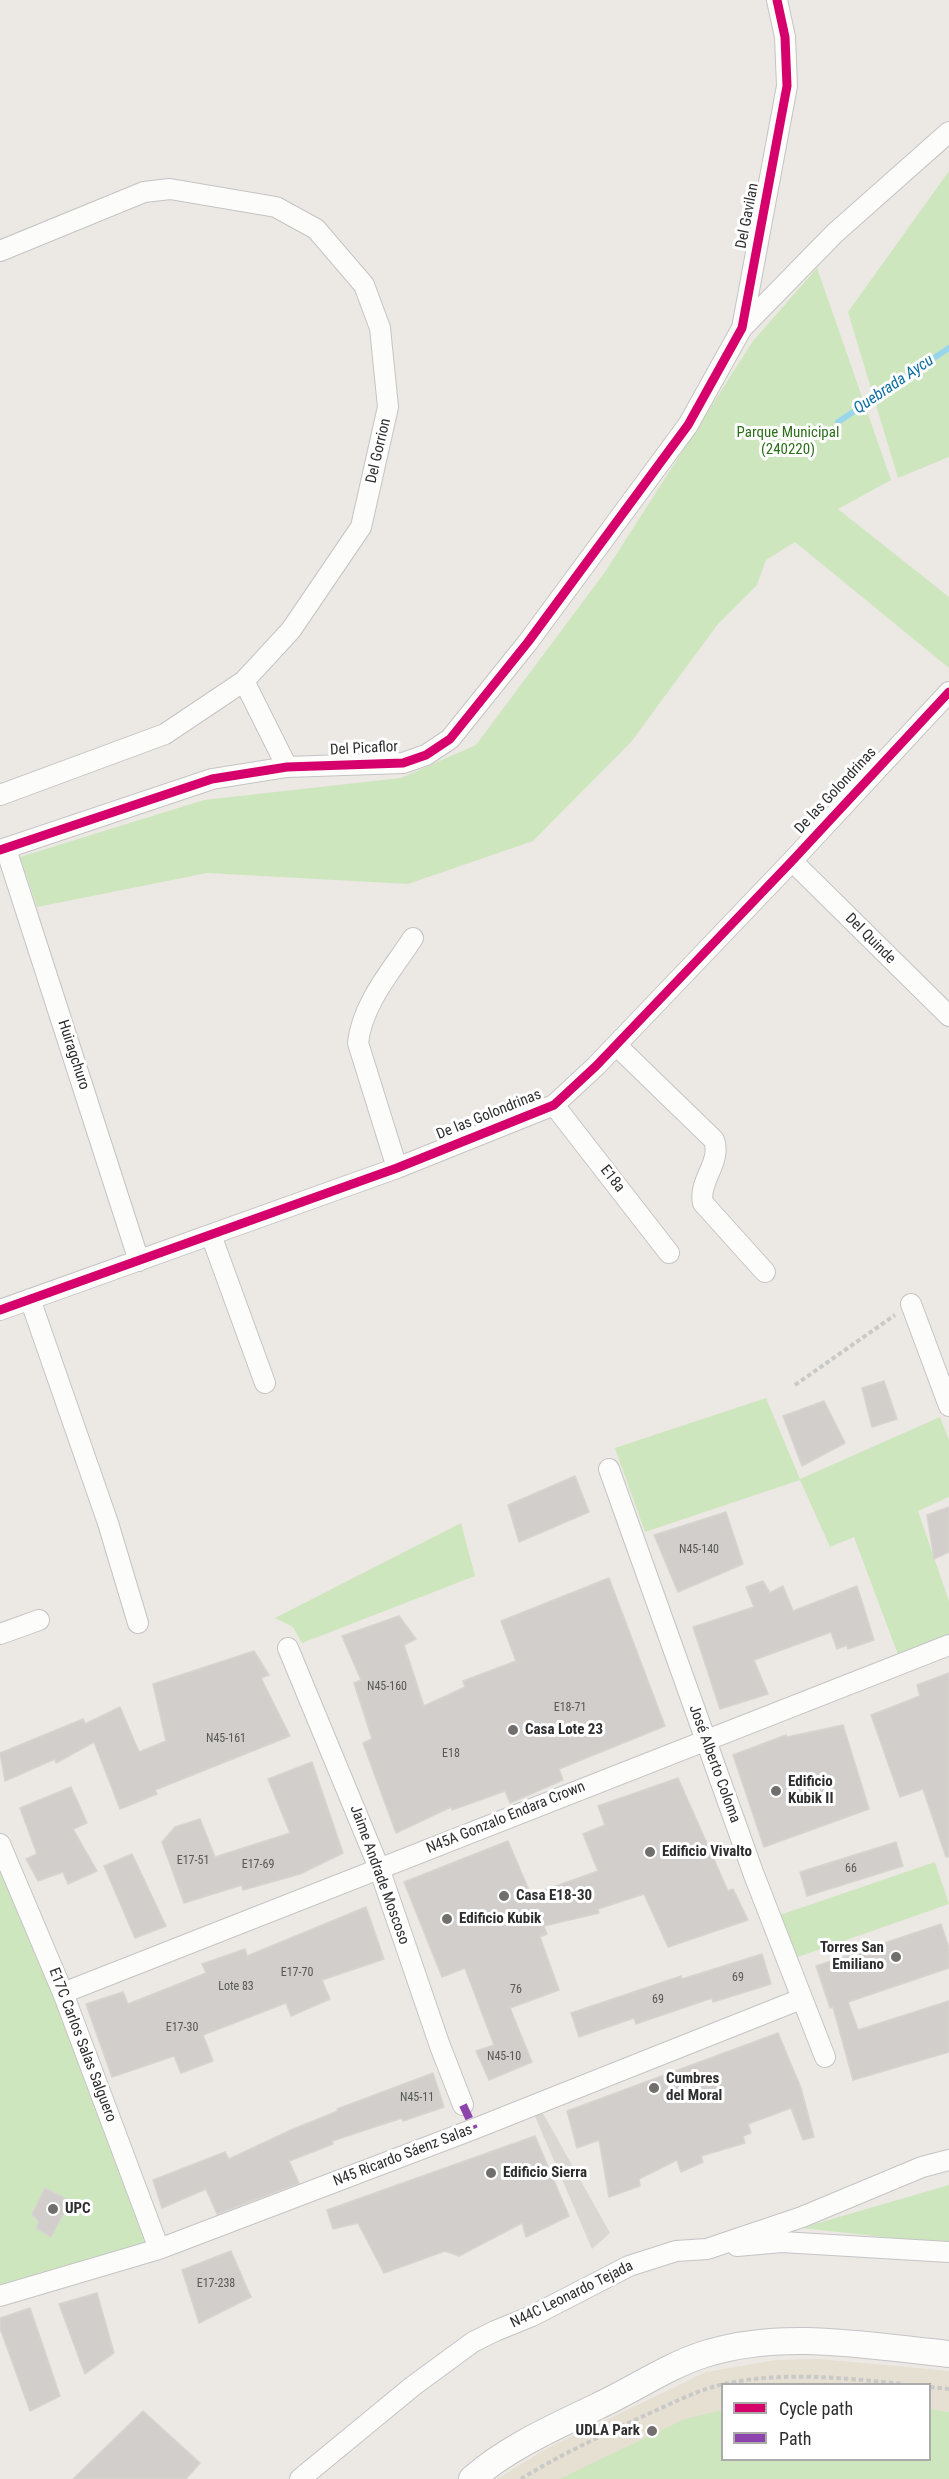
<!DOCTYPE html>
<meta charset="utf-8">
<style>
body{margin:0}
#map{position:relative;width:949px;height:2479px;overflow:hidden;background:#ece8e4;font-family:"Roboto Condensed",sans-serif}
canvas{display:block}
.legend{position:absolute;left:721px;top:2383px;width:210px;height:78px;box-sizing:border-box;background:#fff;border:2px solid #ababab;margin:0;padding:8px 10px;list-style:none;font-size:18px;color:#2e2e2e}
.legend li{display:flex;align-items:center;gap:12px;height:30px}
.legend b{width:30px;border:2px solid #ababab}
</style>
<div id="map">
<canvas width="949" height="2479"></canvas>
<ul class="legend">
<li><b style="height:8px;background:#d6006c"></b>Cycle path</li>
<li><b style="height:8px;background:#8e44ad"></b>Path</li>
</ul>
</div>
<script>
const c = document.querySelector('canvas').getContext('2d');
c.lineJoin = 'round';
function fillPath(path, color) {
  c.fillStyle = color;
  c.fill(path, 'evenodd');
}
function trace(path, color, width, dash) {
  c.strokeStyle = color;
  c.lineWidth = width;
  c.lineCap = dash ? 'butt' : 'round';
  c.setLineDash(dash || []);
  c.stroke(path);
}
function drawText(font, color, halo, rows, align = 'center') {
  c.font = font + ' "Roboto Condensed",sans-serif';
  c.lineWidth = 6;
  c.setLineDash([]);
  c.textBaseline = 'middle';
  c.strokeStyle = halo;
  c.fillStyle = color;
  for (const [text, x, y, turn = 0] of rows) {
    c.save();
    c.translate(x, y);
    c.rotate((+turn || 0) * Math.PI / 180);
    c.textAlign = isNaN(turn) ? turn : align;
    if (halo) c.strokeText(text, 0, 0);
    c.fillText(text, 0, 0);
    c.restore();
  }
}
fillPath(new Path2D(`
 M820 2359 949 2371V2479H497L546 2449 706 2372 776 2360ZM722 2384H930V2460H722Z`), '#e6e0d3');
fillPath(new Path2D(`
 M949 171V457L898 478 848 312Z
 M817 268 891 480 838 509 949 597V668L795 542 766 560 757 585 718 624 631 742 533 841 408 884 207 873 37 907 20 857 204 800 401 778 476 745 605 572 753 341Z
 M766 1398 800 1479 940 1417 949 1440V1497L918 1511 949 1601V1642L900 1660 854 1537 830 1547 800 1480 645 1532 615 1448Z
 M461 1523 475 1576 302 1643 293 1627 275 1618Z
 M935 1862 949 1904 795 1958 777 1916Z
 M0 1870 109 2119 159 2249 0 2290Z
 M949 2185V2244L801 2228Z
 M930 2409 949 2412V2479H559L685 2419 722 2410V2460H930Z`), '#cee6be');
fillPath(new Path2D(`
 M531 2107 544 2115 610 2233 592 2249Z`), '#dad6d2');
trace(new Path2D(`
 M838 422 949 348`), '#99d6ec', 6);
const building = new Path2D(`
 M884 1381 897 1419 872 1427 862 1388Z
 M824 1401 845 1443 802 1466 783 1416Z
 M575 1476 589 1512 519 1542 508 1505Z
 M949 1507V1552L934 1559 927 1515Z
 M726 1512 743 1564 678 1592 654 1535Z
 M609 1578 665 1726 559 1769 563 1780 510 1803 505 1791 452 1810 451 1807 396 1833 363 1743 372 1739 354 1683 361 1680 342 1636 399 1616 416 1639 404 1645 424 1706 465 1687 463 1681 516 1661 501 1621Z
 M763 1581 770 1593 783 1586 793 1611 857 1586 874 1640 848 1649 847 1645 837 1649 831 1632 754 1660 768 1694 720 1709 693 1627 754 1607 746 1587Z
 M254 1651 269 1675 261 1678 290 1736 155 1790 157 1794 120 1809 94 1742 56 1763 55 1759 5 1781 0 1753 83 1719 85 1724 120 1707 139 1752 166 1741 153 1684Z
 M949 1673V1857H946L923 1789 900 1797 871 1715 920 1696 917 1685Z
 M843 1725 869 1809 764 1847 733 1755 786 1735 787 1737Z
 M312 1762 343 1853 300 1874 243 1890 242 1885 184 1903 162 1842 175 1827 200 1819 215 1857 290 1833 268 1779Z
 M678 1778 728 1891 733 1889 748 1920 668 1947 644 1894 598 1909 599 1913 544 1926 547 1934 540 1937 559 1990 510 2008 532 2062 489 2080 476 2051 494 2045 465 1968 442 1977 404 1882 508 1841 531 1895 598 1871 583 1834 605 1825 598 1806Z
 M71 1787 87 1823 73 1829 97 1871 68 1884 63 1872 38 1881 26 1859 37 1854 20 1808Z
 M896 1842 903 1866 807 1896 800 1872Z
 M132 1854 166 1926 135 1938 104 1866Z
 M366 1907 384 1959 322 1980 330 1999 291 2016 286 2003 203 2035 213 2061 181 2073 174 2056 112 2077 86 2004 123 1992 128 2004 206 1973 202 1964 245 1949 247 1956Z
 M941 1924 949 1948V1968L848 2002 858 2030 949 2001V2052L853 2080 833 2007 830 2008 816 1966Z
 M762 1954 771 1984 713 2002 712 1998 636 2024 634 2018 579 2037 571 2013 681 1976 682 1979Z
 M778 2033 801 2088 814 2137 803 2140 791 2108 748 2124 751 2133 743 2136 745 2143 701 2156 703 2162 681 2172 677 2160 639 2179 640 2186 609 2197 599 2140 577 2148 567 2111Z
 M433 2073 444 2107 403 2121 402 2118 332 2141 333 2144 289 2161 299 2183 217 2214 206 2189 162 2208 153 2180 225 2152 229 2159 291 2130 338 2111 337 2109Z
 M535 2136 569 2216 526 2237 522 2223 459 2256 445 2251 384 2273 358 2223 333 2229 327 2210Z
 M45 2188 70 2201 51 2237 36 2228 39 2222 32 2214Z
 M231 2251 251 2297 199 2323 182 2270Z
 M97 2293 114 2353 85 2374 59 2304Z
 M30 2308 60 2396 30 2411 0 2328V2318Z
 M143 2411 200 2463 186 2479H73Z`);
fillPath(building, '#d1cecb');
trace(building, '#d7d4d0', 1.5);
const minor = new Path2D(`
 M0 251 144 192 170 189 276 207 316 229 364 285 380 328 388 407 361 527 291 630 244 681 165 734 0 795
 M742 328 835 233 949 132
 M244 681 287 767
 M6 849 139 1261
 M0 850 212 779 287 767 403 763 426 755 450 739 528 642 688 425 742 328 787 86 785 37 777 0
 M792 861 949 1016
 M616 1045 714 1140C722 1162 698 1181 703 1203L765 1272
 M554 1105 669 1253
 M397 1168 358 1043C362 1004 392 970 413 938
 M211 1235 265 1383
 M30 1299 108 1523 138 1623
 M911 1304 949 1406
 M0 1310 397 1168 554 1105 596 1066 792 861 949 692
 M609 1469 754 1875 825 2057
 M0 1634 39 1620
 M288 1648 379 1868 440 2046 463 2105
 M0 1844 63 1993 159 2249
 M63 1993 949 1645
 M737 2246 782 2242 949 2252
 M0 2296 159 2249 474 2129 801 1999
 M300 2479 413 2386 473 2342 495 2331 532 2316 629 2266 676 2251 707 2249 802 2217 922 2167 949 2160`);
const tertiary = new Path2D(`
 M472 2479C508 2447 555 2427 598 2406 633 2390 667 2366 705 2354 783 2329 869 2346 949 2354`);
trace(minor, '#c5c4c5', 22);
trace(tertiary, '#c5c4c5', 28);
trace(new Path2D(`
 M795 1385 895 1315
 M930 2387 949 2389
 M521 2479C561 2454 605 2434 648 2414 673 2403 697 2390 724 2384 783 2371 844 2378 903 2384`), '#c9c9c8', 4, [4.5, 3]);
trace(minor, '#fcfcfb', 20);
trace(tertiary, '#fcfcfb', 26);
trace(new Path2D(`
 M463 2105 474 2129`), '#8e44ad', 8, [15, 8]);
trace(new Path2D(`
 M0 850 212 779 287 767 403 763 426 755 450 739 528 642 688 425 742 328 787 86 785 37 777 0
 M0 1310 397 1168 554 1105 596 1066 792 861 949 692`), '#d6006c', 9);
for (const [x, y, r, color] of [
 [513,1730,6,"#706f6e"],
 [776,1791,6,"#706f6e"],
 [650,1852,6,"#706f6e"],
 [504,1896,6,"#706f6e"],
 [447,1919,6,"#706f6e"],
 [896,1957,6,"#706f6e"],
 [654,2088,6,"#706f6e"],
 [491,2173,6,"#706f6e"],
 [53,2209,6,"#706f6e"],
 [652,2431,6,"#706f6e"]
]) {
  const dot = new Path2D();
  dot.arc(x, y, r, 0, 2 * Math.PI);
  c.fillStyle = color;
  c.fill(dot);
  trace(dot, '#fff', 2);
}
drawText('12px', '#585857', null, [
 ["N45-140",699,1550],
 ["N45-160",387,1687],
 ["E18-71",570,1708],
 ["N45-161",226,1739],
 ["E18",451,1754],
 ["E17-51",193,1861],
 ["E17-69",258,1865],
 ["66",851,1869],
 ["E17-70",297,1973],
 ["69",738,1978],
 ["Lote 83",236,1987],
 ["76",516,1990],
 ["69",658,2000],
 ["E17-30",182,2028],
 ["N45-10",504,2057],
 ["N45-11",417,2098],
 ["E17-238",216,2284]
]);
drawText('15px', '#2e2e2e', '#fff', [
 ["Del Gavilan",748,216,-79],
 ["Del Gorrion",379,451,-77],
 ["Del Picaflor",364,749,-3],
 ["De las Golondrinas",836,791,-47],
 ["Del Quinde",870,939,45],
 ["Huiragchuro",73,1055,72],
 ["De las Golondrinas",489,1115,-22],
 ["E18a",612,1179,52],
 ["José Alberto Coloma",714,1764,70],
 ["N45A Gonzalo Endara Crown",506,1818,-22],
 ["Jaime Andrade Moscoso",379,1875,70],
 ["E17C Carlos Salas Salguero",82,2045,69],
 ["N45 Ricardo Sáenz Salas",403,2156,-21],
 ["N44C Leonardo Tejada",572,2295,-26]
]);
drawText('15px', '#2c6e1b', '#fff', [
 ["Parque Municipal",788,433],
 ["(240220)",788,450]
]);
drawText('bold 15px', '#2e2e2e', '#fff', [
 ["Casa Lote 23",525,1730],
 ["Edificio",788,1782],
 ["Kubik II",788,1799],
 ["Edificio Vivalto",662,1852],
 ["Casa E18-30",516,1896],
 ["Edificio Kubik",459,1919],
 ["Torres San",884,1948,"right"],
 ["Emiliano",884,1965,"right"],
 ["Cumbres",666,2079],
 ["del Moral",666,2096],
 ["Edificio Sierra",503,2173],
 ["UPC",65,2209],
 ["UDLA Park",640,2431,"right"]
], 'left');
drawText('italic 16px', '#0d6fa3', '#fff', [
 ["Quebrada Aycu",894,385,-34]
]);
</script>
